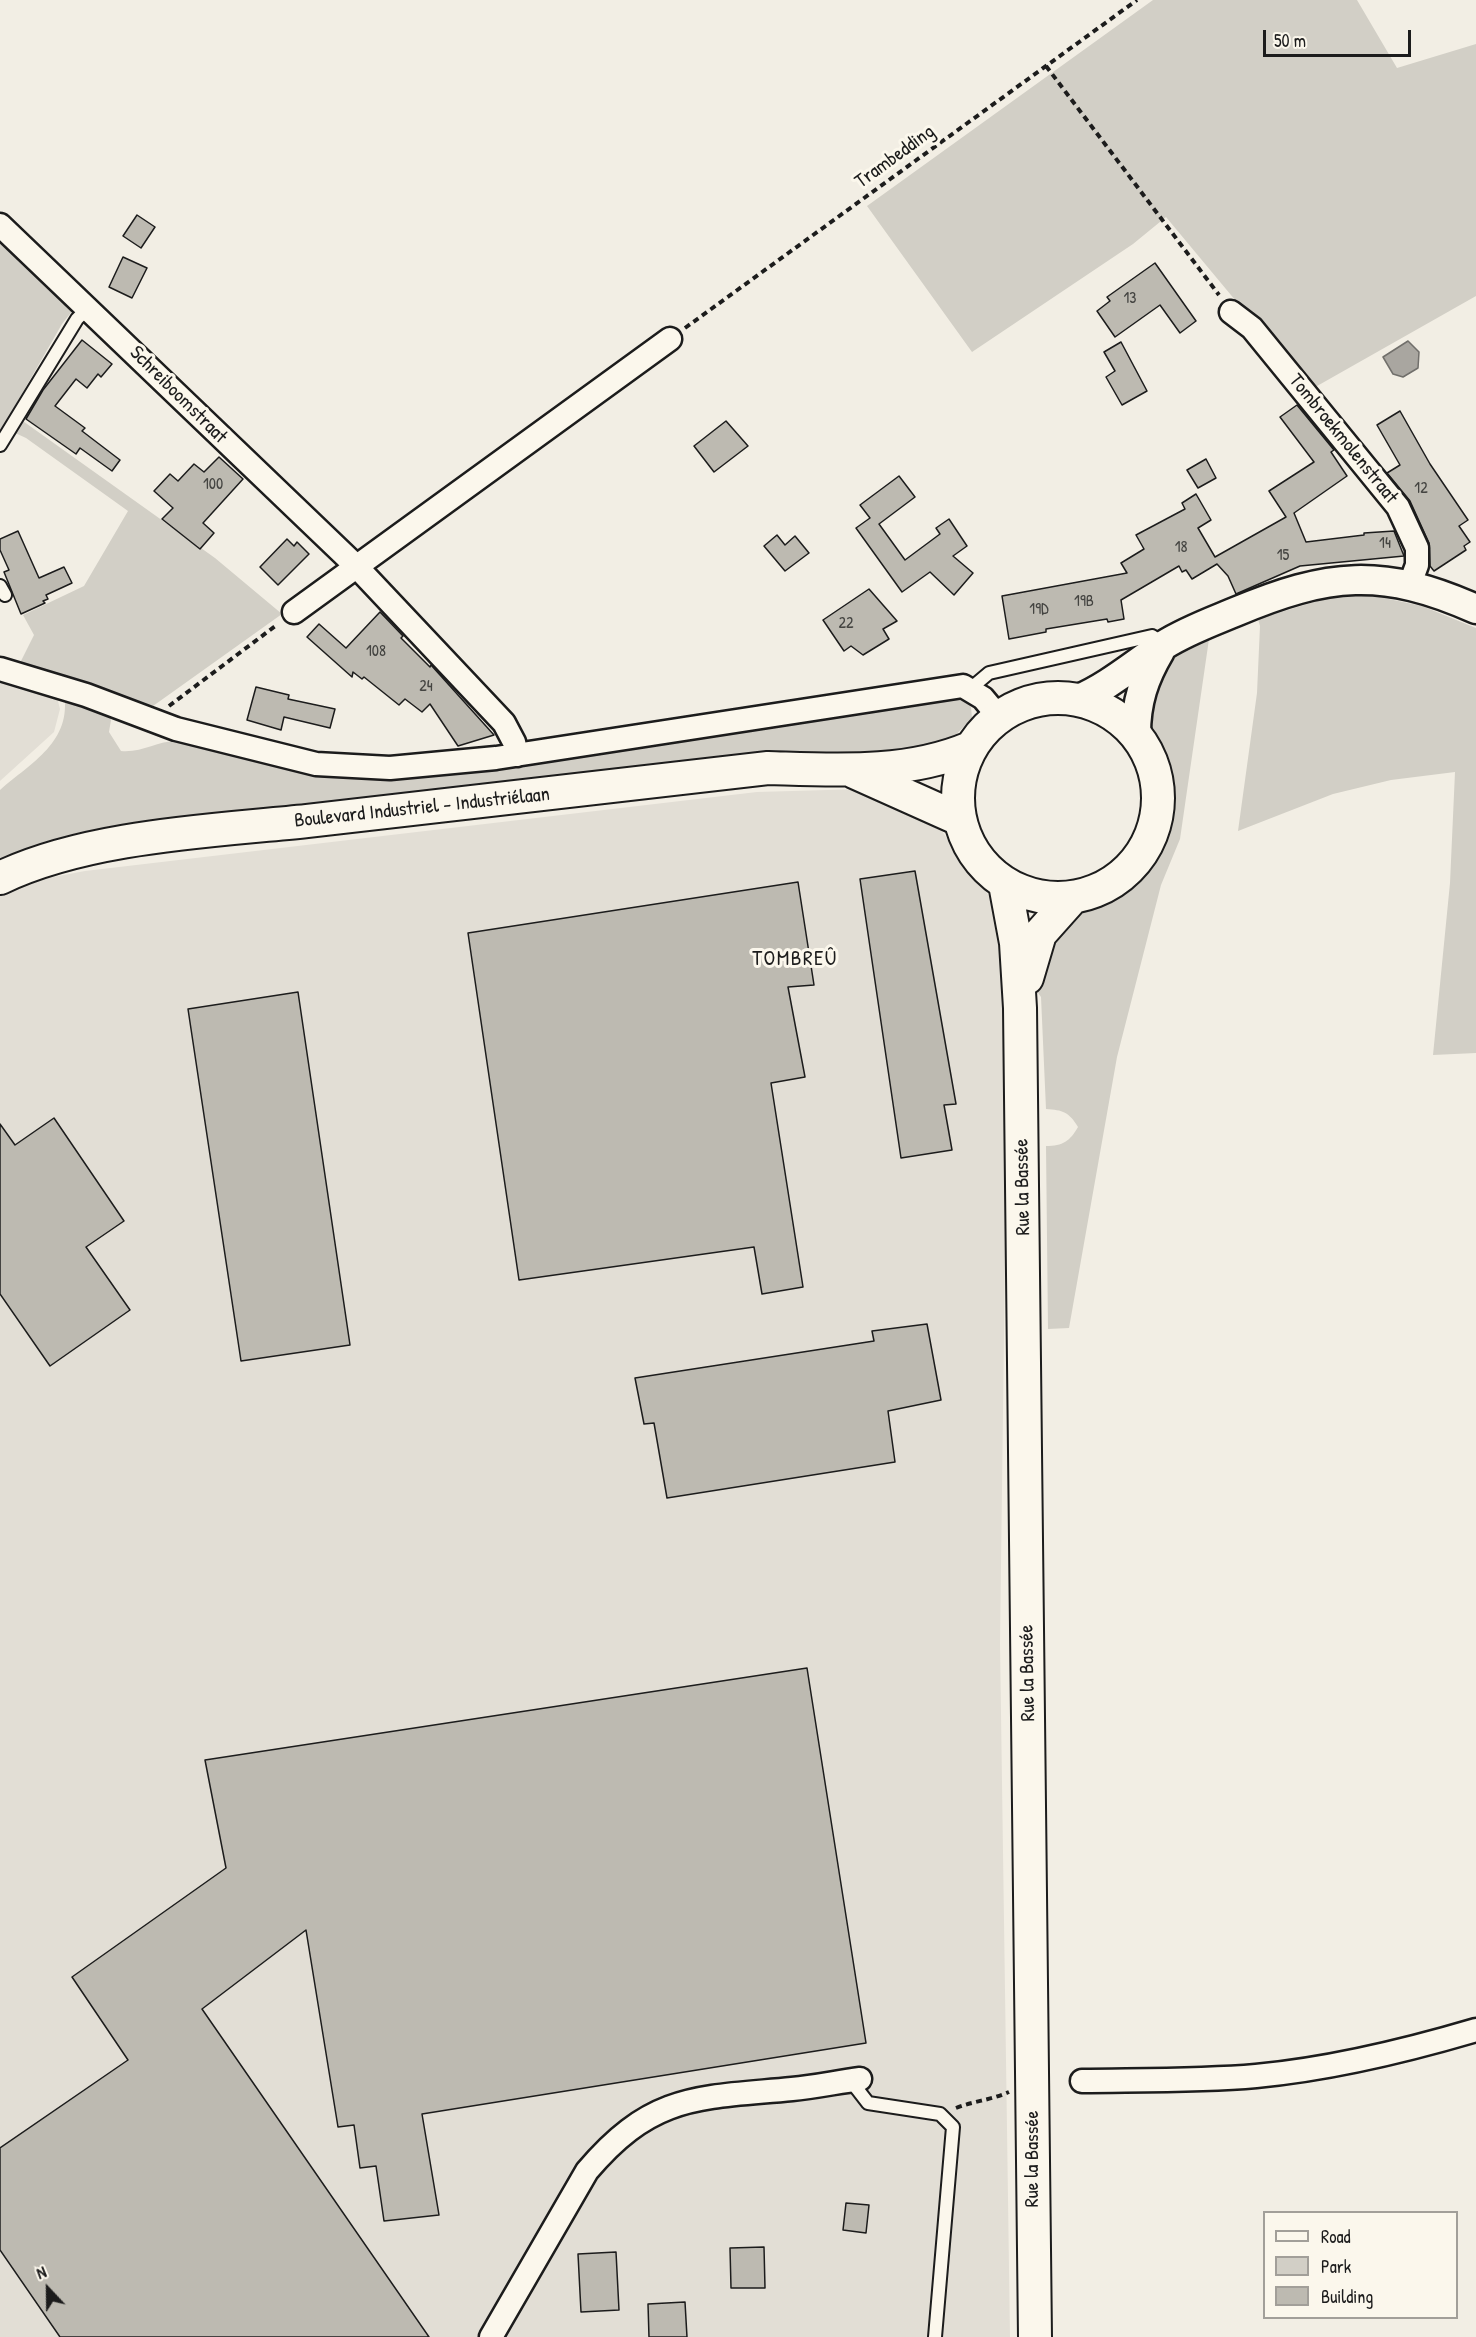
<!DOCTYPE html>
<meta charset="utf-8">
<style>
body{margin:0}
#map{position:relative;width:1476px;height:2337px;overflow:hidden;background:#f2eee4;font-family:"Patrick Hand",sans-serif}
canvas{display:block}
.legend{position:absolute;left:1263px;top:2211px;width:195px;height:108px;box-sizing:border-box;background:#fbf7ec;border:2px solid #a29f99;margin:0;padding:8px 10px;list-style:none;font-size:18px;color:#1c1c1c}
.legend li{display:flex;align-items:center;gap:12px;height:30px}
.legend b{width:30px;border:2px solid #a29f99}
.north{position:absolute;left:18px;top:2259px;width:60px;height:60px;-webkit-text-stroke:4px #fbf7ec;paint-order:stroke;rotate:338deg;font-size:16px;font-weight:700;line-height:24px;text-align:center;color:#1c1c1c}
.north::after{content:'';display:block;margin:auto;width:21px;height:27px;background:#1c1c1c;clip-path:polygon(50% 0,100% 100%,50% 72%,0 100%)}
.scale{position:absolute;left:1263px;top:30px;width:148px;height:27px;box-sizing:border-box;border:3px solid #1c1c1c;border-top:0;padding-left:8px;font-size:18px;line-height:21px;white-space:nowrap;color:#1c1c1c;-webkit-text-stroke:4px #fbf7ec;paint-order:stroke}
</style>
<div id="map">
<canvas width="1476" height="2337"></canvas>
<ul class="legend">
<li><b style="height:8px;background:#fbf7ec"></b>Road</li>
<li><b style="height:16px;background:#d2cfc6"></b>Park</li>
<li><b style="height:16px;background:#bdbab1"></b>Building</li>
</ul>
<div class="north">N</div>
<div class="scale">50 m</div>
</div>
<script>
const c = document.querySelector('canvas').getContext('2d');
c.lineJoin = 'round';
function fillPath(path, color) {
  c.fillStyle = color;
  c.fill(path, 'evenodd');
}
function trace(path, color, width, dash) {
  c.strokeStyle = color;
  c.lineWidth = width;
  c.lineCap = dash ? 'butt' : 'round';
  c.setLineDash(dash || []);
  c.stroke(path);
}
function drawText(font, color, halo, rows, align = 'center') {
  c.font = font + ' "Patrick Hand",sans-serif';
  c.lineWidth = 6;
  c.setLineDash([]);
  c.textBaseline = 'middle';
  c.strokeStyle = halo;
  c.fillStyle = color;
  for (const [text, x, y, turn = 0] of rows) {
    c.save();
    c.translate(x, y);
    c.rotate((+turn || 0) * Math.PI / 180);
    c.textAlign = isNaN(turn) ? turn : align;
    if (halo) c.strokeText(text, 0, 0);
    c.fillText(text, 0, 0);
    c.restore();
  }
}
fillPath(new Path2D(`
 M0 676 57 697 60 709 54 732 0 781Z
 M863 789 925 808 997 907 1009 946 1000 1644 1010 2337H0V845L22 883 85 871 757 792Z`), '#e2ded5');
fillPath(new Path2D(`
 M1153 0H1357L1397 68 1476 44V296L1310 390 1166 217 1133 244 972 352 867 206Z
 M0 235 77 305 62 324 0 432Z
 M20 419 215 558 282 614 153 706 19 665 34 635 23 615 84 586 128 511 26 438 13 432Z
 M1365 594 1422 606 1476 628V1053L1433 1055 1450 883 1455 772 1391 780 1333 794 1238 831 1257 693 1260 626 1258 619 1334 596Z
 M1209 639 1180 839 1161 885 1117 1057 1069 1328 1048 1329 1046 1146C1063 1146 1070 1141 1078 1127 1069 1112 1063 1110 1046 1109L1041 997 1036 990 1062 920C1078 914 1096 908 1112 899 1160 873 1183 813 1164 762 1159 749 1148 738 1145 725 1144 722 1143 715 1144 712 1146 703 1169 656 1175 651 1183 645 1199 640 1209 639Z
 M64 693 105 707 111 720 109 732 121 751C143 753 157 740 180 741L328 774 963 697 971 707 972 718 949 742 914 759 839 754H747L240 812 77 833 0 859V790C32 762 72 742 64 693Z`), '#d2cfc6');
const water = new Path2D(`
 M1408 341 1419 352 1418 368 1403 377 1393 374 1383 357Z`);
fillPath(water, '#a9a6a0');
trace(water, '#716f6b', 1.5);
const building = new Path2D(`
 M137 215 155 227 141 248 123 236Z
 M123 257 147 268 132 298 109 287Z
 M1155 263 1196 321 1180 333 1160 305 1115 337 1097 311 1110 301 1107 297Z
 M82 340 112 364 101 377 98 374 87 388 76 379 55 406 85 428 82 431 120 460 112 471 80 448 76 454 26 419 43 390Z
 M1121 342 1147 391 1122 405 1106 377 1115 371 1104 352Z
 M1297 405 1334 450 1331 452 1347 476 1294 513 1306 542 1364 535V533L1394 531 1404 556 1300 566 1236 594 1228 576 1217 564 1192 579 1186 570 1182 572 1179 566 1121 600 1124 619 1108 622 1107 619 1046 629V632L1009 639 1002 596 1127 573 1121 563 1144 549 1136 535 1185 509 1182 503 1196 494 1211 520 1198 528 1215 557 1286 517 1269 491 1314 462 1280 417Z
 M1400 411 1430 464 1468 520 1459 526 1470 542 1464 546 1466 550 1434 571 1430 566 1429 543 1410 501 1387 473 1400 465 1377 425Z
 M726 421 748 446 714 472 694 446Z
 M219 457 243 479 203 523 214 533 200 549 162 519 173 508 154 491 170 474 178 481 194 464 204 472Z
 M1206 459 1216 478 1198 488 1187 470Z
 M899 476 915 497 879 524 905 560 940 534 936 528 949 519 967 546 953 556 973 573 954 595 930 572 902 592 856 528 870 518 860 505Z
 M18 531 39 578 64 567 72 583 46 595 48 599 43 601 45 603 21 614 4 572 9 570 0 550V539Z
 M777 535 785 545 795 536 809 553 785 571 764 546Z
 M287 539 294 546 297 542 309 554 278 585 260 567Z
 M869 589 897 621 883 629 889 639 863 655 851 646 844 651 823 620Z
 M380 612 403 636 401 638 430 667 431 665 494 735 458 746 430 704 422 712 405 699 399 705 364 677 362 679 353 672 352 677 307 637 319 624 346 648Z
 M256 687 289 695 288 699 335 709 330 728 284 717 281 730 247 720Z
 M915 871 956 1104 944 1105 952 1150 901 1158 860 879Z
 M798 882 814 985 788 987 805 1077 771 1083 803 1287 762 1294 754 1247 519 1280 468 933Z
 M298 992 350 1345 241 1361 188 1009Z
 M54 1118 124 1221 86 1247 130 1310 50 1366 0 1294V1124L15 1145Z
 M927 1324 941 1400 888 1411 895 1462 667 1498 654 1423 644 1424 635 1378 874 1341 872 1331Z
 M807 1668 866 2043 422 2114 439 2215 384 2221 376 2166 360 2168 354 2125 338 2127 306 1930 202 2009 429 2337H60L0 2250V2148L128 2060 72 1977 226 1868 205 1760Z
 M846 2203 869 2205 866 2233 843 2230Z
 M764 2247 765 2288H731L730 2248Z
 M616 2252 619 2310 581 2312 578 2254Z
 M685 2302 687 2337H649L648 2304Z`);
fillPath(building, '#bdbab1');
trace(building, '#1c1c1c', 1.5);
const service = new Path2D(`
 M0 445 77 319 89 307
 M0 586 5 595
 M970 689 989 673 1152 636 1164 644
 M851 2081 868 2103 940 2114 953 2127 935 2337`);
const minor = new Path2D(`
 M0 225 356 566 504 723 514 742 517 755
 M1231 312 1252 328 1398 507 1417 548V565L1410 584
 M294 612 670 339
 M0 669 86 695 176 729 316 764 390 768 496 758 963 686 983 698 998 716
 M1082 2081C1140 2080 1199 2081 1256 2076 1331 2069 1405 2051 1476 2030
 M491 2337 587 2171C653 2093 699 2098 792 2089 815 2087 837 2082 860 2079`);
const tertiary = new Path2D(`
 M1079 699C1111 685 1135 663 1164 645 1186 631 1211 622 1235 612 1328 573 1382 567 1476 609
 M1136 734C1136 702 1144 678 1160 651`);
const secondary = new Path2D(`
 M958 798a100 100 0 1 1 200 0a100 100 0 1 1-200 0Z
 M854 772 959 819
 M0 878C87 836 211 831 307 821 461 803 614 786 768 768 836 770 906 775 970 748
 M1005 884 1016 943 1020 1008 1035 2337
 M1027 978 1040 934 1073 897`);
trace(service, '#1c1c1c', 16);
trace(minor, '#1c1c1c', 27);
trace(tertiary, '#1c1c1c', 33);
trace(secondary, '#1c1c1c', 36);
trace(new Path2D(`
 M1046 66 1219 295
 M685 328 1137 0
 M169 706 278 624
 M956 2108C974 2101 991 2100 1009 2092`), '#1c1c1c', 4, [6, 4.5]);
trace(service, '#fbf7ec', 12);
trace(minor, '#fbf7ec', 22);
trace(tertiary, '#fbf7ec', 28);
trace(secondary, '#fbf7ec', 32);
drawText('16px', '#444441', null, [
 ["13",1130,299],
 ["100",213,485],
 ["12",1421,489],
 ["14",1385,544],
 ["18",1181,548],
 ["15",1283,556],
 ["19B",1084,602],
 ["19D",1039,610],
 ["22",846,624],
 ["108",376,652],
 ["24",426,687]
]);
drawText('20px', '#1c1c1c', '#fbf7ec', [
 ["Trambedding",895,157,-36],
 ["Schreiboomstraat",178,395,45],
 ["Tombroekmolenstraat",1343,439,51],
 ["Boulevard Industriel - Industriélaan",422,808,-6],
 ["Rue la Bassée",1023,1187,-91],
 ["Rue la Bassée",1028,1673,-91],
 ["Rue la Bassée",1033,2159,-90]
]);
c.letterSpacing = '1.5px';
drawText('21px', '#1c1c1c', '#fbf7ec', [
 ["TOMBREÛ",795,959]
]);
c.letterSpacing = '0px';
</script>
